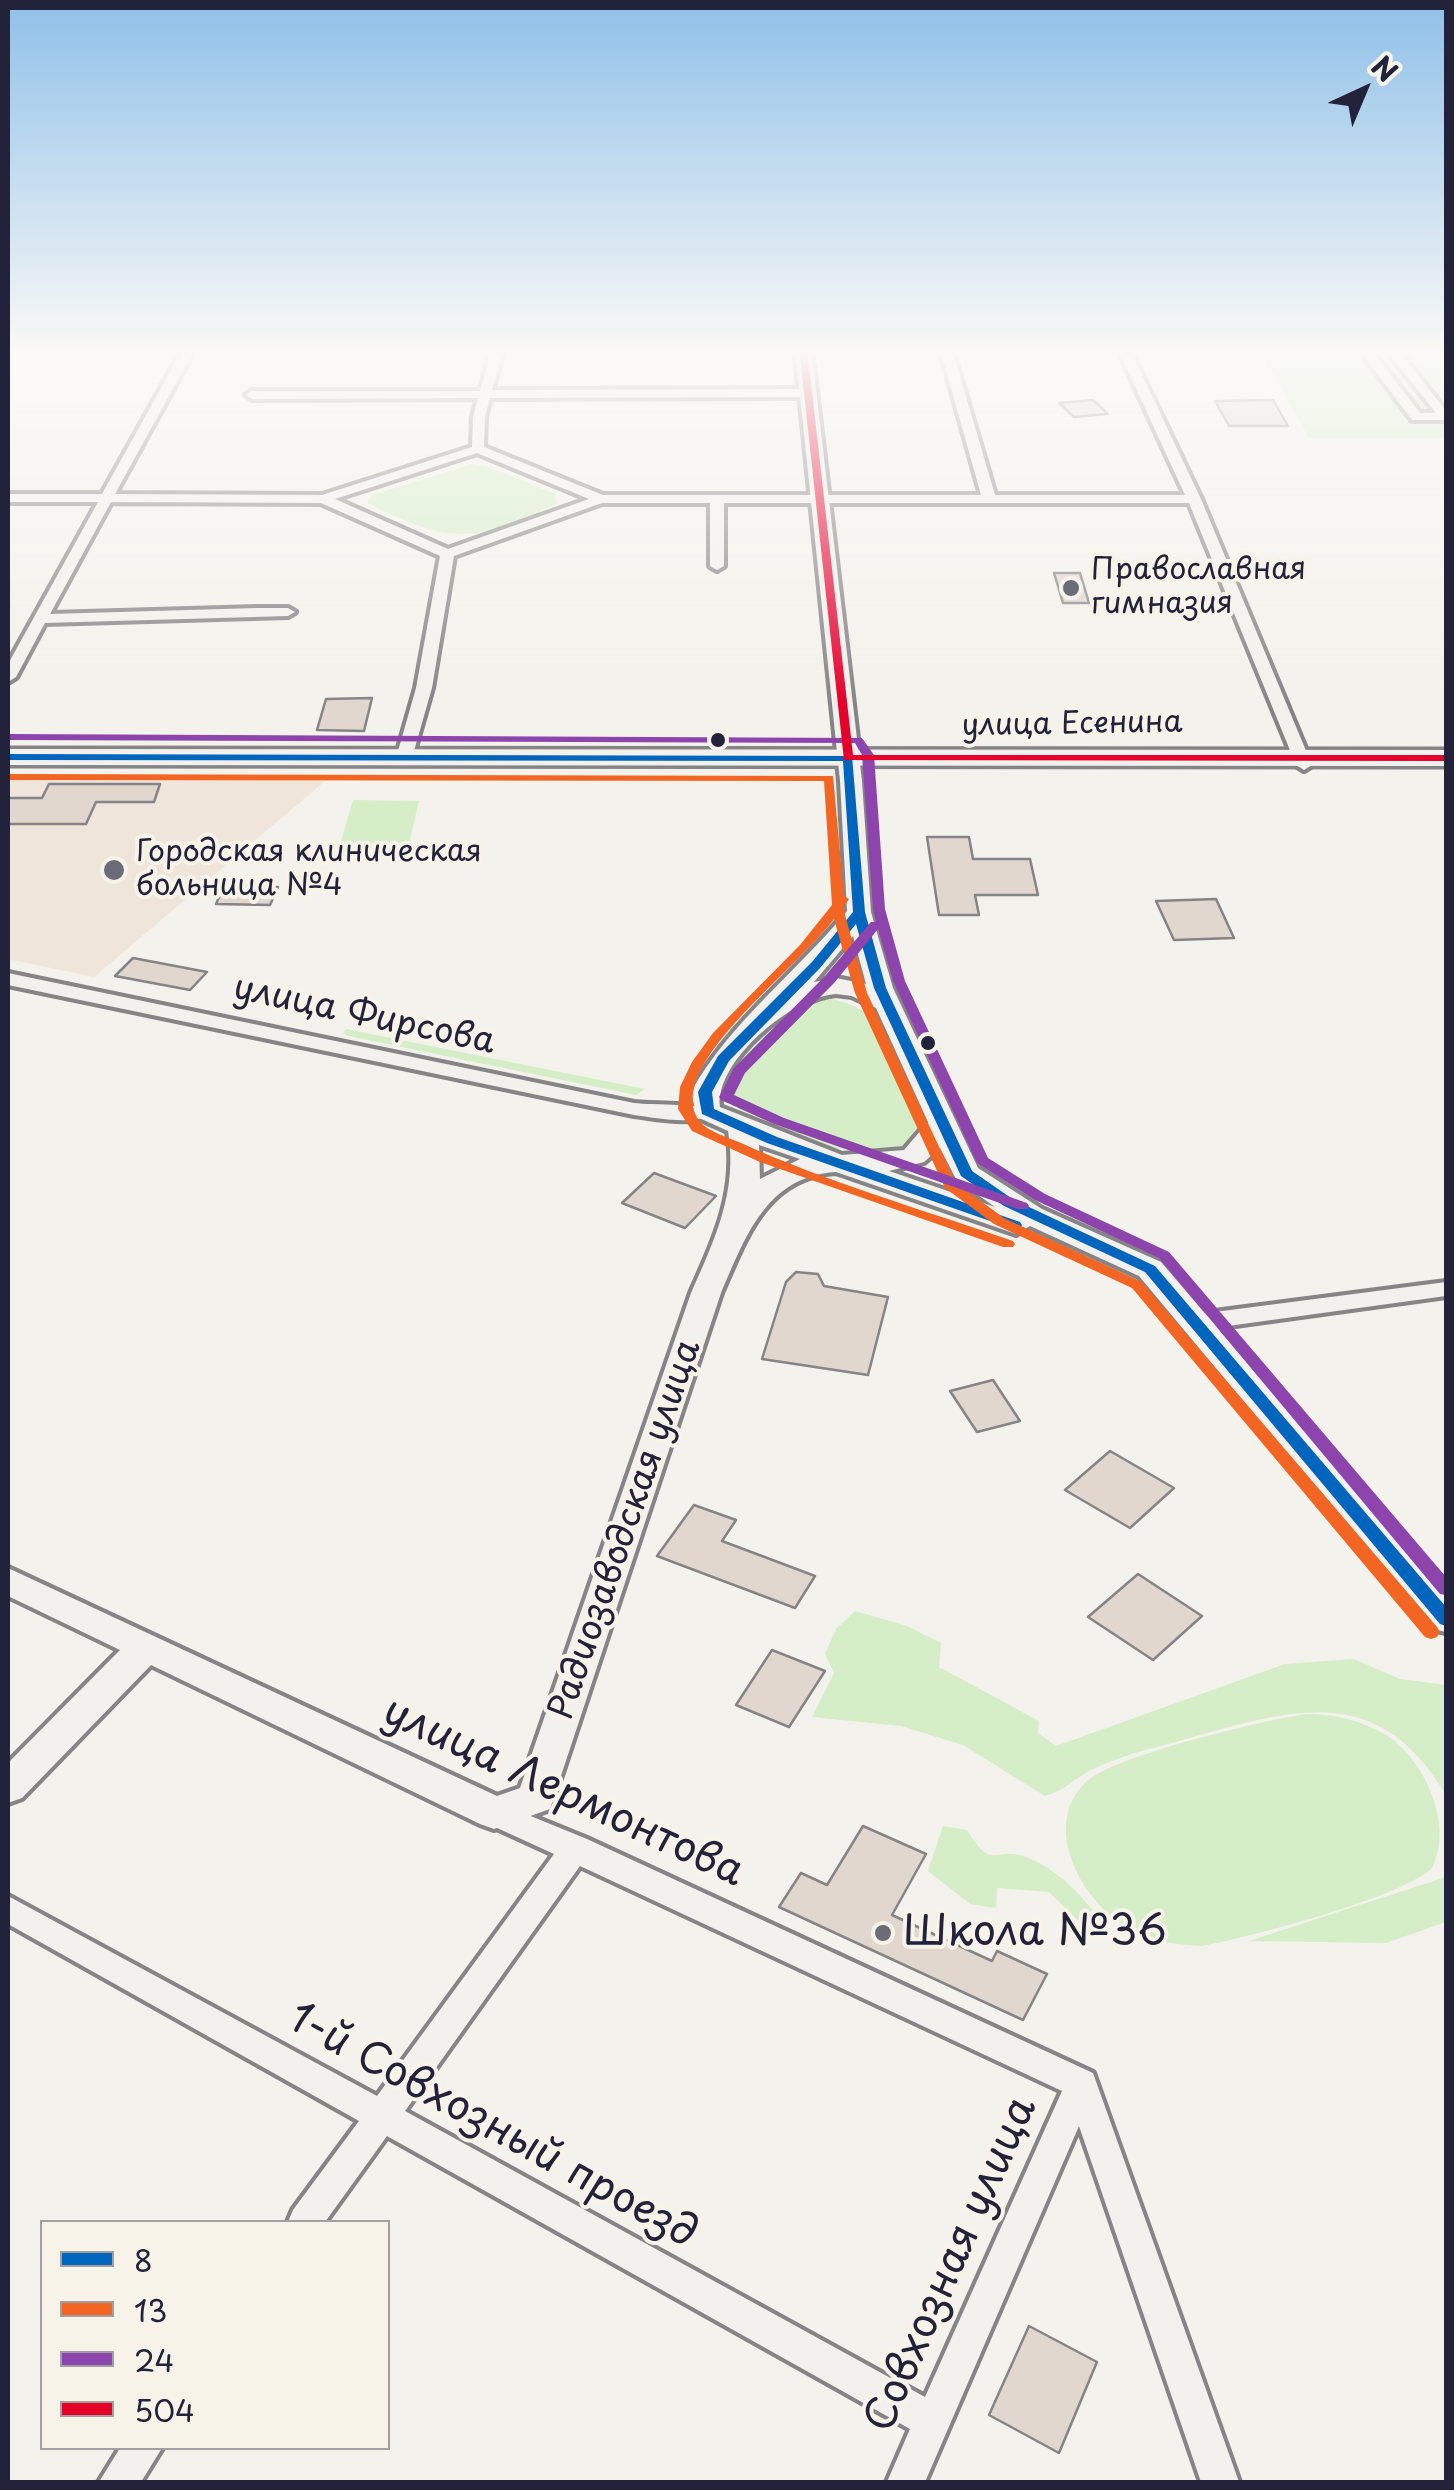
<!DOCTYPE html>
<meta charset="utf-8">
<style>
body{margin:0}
#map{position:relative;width:1454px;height:2490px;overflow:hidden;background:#f4f2ec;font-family:"Playpen Sans",sans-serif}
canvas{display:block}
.frame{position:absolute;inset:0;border:10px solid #22223b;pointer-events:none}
.legend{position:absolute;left:40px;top:2220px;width:350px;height:230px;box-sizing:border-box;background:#f7f3e8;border:2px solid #a29fa3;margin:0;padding:12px 18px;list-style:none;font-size:30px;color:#22223b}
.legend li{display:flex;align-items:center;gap:20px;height:50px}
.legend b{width:50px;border:2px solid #a29fa3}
.north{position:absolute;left:1314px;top:40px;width:100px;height:100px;-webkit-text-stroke:8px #f7f3e8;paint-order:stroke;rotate:44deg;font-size:28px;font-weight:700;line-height:40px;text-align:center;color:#22223b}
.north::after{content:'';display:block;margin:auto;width:35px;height:45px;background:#22223b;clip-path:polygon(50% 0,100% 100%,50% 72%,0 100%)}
</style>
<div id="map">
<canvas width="1454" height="2490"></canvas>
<div class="frame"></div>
<ul class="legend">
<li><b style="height:12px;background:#0065bd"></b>8</li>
<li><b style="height:12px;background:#f26522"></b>13</li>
<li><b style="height:12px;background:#8e44ad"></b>24</li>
<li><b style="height:12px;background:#e4002b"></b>504</li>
</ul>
<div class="north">N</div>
</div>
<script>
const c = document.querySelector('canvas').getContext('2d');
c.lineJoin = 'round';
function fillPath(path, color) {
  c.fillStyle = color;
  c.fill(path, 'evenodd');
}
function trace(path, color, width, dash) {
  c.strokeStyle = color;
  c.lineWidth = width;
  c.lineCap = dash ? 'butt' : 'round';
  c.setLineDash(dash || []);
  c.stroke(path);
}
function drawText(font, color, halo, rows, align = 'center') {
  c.font = font + ' "Playpen Sans",sans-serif';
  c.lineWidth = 8;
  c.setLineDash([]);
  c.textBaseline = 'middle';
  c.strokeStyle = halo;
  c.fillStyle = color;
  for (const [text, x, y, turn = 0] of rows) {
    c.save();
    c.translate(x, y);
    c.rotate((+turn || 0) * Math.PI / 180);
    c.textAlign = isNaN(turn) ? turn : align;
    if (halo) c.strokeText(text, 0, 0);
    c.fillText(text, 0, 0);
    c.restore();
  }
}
fillPath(new Path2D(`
 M8 775 325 781 94 977 8 959Z`), '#f0e5db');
fillPath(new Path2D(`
 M1263 356H1446V438H1309Z
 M472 464 489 467 555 494 557 503C476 545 447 543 367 503L372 495Z
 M353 800 419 801 406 856H337Z
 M826 998C894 1009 904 1064 930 1120L904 1153C848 1155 774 1141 730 1102 715 1055 786 1008 826 998Z
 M346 1029 645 1089 636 1095 348 1036 343 1033Z
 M855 1611 907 1626 941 1643 939 1667 1039 1721 1038 1733 1056 1746 1285 1664 1354 1659 1400 1679 1446 1685V1795C1382 1688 1305 1705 1200 1735 1164 1746 1125 1753 1091 1770 1074 1779 1064 1791 1045 1796L963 1745 901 1726 812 1717 834 1673 825 1654 836 1629Z
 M1306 1714C1335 1714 1361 1720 1386 1735 1425 1759 1454 1826 1432 1868 1404 1897 1246 1938 1202 1946 1179 1945 1157 1942 1135 1932 1085 1908 1037 1827 1087 1781 1114 1756 1264 1720 1306 1714Z
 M943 1826 967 1830C993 1873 995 1845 1026 1857 1061 1871 1082 1896 1104 1925L1091 1933 1049 1892 997 1888 996 1908 970 1904 928 1871Z
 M1446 1877V1922L1386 1943 1249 1941Z`), '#d5eec7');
const building = new Path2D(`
 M1093 400 1108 414 1074 417 1059 403Z
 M1273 400 1288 426H1229L1215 401Z
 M1054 573H1080L1089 603H1063Z
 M372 698 364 731 317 730 326 699Z
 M49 784H160L154 802H96L86 824H8V798H42Z
 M927 837H969L973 859H1030L1038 895H975L979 915H939Z
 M224 886 278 887 270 905 216 904Z
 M1216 899 1234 938 1174 940 1156 901Z
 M133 958 207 972 190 990 115 976Z
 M654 1173 716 1196 685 1228 622 1203Z
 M796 1272 818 1274 824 1286 888 1297 868 1375 762 1359 786 1282Z
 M993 1380 1020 1421 977 1432 950 1391Z
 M1110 1451 1174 1488 1130 1528 1065 1490Z
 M694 1505 736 1520 722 1541 815 1576 795 1608 657 1556Z
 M1138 1574 1202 1616 1153 1660 1088 1617Z
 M772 1650 825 1671 789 1727 736 1705Z
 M863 1826 926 1854 892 1915 992 1961 997 1951 1047 1974 1023 2020 779 1907 801 1873 827 1885Z
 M1029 2326 1097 2362 1059 2453 989 2415Z`);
fillPath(building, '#e1d7cf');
trace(building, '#858486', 2.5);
const street = new Path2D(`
 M179 356H191L115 494 322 495 472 447 473 417 478 398 252 399 246 395 252 391H480L490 356H502L492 390 807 389 813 393 807 397 490 398 485 417 484 447 603 495H981L942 356H954L995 495H1185L1121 356H1133L1201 499 1312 765 1304 770 1296 765 1189 503H724V566L717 570 710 566V503H602L454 556 432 688 412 758 404 763 396 758 416 688 440 556 321 503 111 502 50 614 257 608H288L295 612 288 616 45 623 16 677 8 682V664L98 502H8V494H102ZM477 453 589 499 448 549 335 499Z
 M1364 356H1376L1420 413H1436L1391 356H1403L1446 411V420H1412Z
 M8 973 634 1103C652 1105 709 1104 717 1111 698 1127 658 1118 634 1115L8 985Z
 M1446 1282V1296L1199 1330 1187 1322 1199 1314Z
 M494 1801 587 1839 1093 2073 1239 2482H1201L1079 2126 925 2482H887L910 2429 387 2136 325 2222H288L293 2210 359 2121 8 1924V1896L377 2096 554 1854 484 1822 479 1813 484 1804ZM580 1866 1062 2091 925 2397 405 2111Z
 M120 2448H162L141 2482H99Z`);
const secondary = new Path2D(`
 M796 356H812L862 781 871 912 893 988 978 1168 1042 1209 1161 1262 1446 1595V1632L1433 1629 1139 1276 1030 1226 1016 1234 836 1172C766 1176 745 1238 721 1293L550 1809 494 1829 480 1824 151 1665 22 1798 8 1803V1763L120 1650 8 1596V1568L497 1796 520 1788 691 1293C715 1239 738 1191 728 1131L697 1117 691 1092C729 1023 797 972 847 911L840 781ZM853 936 866 984 836 978 814 982ZM836 994 852 996 876 1008 928 1122 904 1150 842 1155 720 1107C715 1060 793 997 836 994ZM759 1145 762 1146 800 1159 760 1179ZM940 1148 956 1179 995 1207 889 1171 924 1162Z`);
const primary = new Path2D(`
 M8 749 1446 750V766L8 765Z`);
trace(street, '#858486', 8);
trace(secondary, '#858486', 8);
trace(primary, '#858486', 7);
fillPath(street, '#f2f1ed');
fillPath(secondary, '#f2f1ed');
fillPath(primary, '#f2f1ed');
fillPath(new Path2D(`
 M8 754 852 756 865 912 886 988 972 1171 1014 1200 1155 1266 1446 1607V1626L1440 1624 1145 1272 1004 1206 961 1176 874 988 856 924 820 968 729 1061 712 1092 714 1109 777 1137 1020 1222 1022 1225 1020 1228H1010L767 1143 702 1114 698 1092 718 1056 812 962 853 912 843 761 8 760Z`), '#0065bd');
fillPath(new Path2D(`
 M8 774 833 776 844 896 849 899 844 906 845 915 867 993 956 1183 1004 1218 1142 1282 1437 1627 1440 1632 1437 1637 1431 1639 1425 1637 1132 1288 994 1224 945 1188 855 993 834 919C799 965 706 1036 694 1088 691 1100 692 1113 701 1123 710 1132 729 1138 741 1143 827 1182 924 1210 1013 1241L1015 1244 1013 1247H1003L760 1162 692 1131 678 1109 680 1087 692 1062 713 1033 800 945 832 905 824 781 8 780Z`), '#f26522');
fillPath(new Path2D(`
 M8 734 862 738 874 755 885 909 905 981 988 1158 1045 1194 1169 1252 1446 1577V1595L1440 1594 1159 1258 1035 1200 977 1163 893 981 878 929 835 982 745 1073 734 1095 784 1118 1027 1203 1029 1206 1027 1209H1017L774 1124 721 1100 719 1097 734 1068 825 976 871 922H876L873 909 862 755 855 743 8 740Z`), '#8e44ad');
fillPath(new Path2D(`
 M800 356H808L853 755H1446V761L844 760Z`), '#e4002b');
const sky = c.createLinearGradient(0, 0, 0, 705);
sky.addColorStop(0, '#8fc0e9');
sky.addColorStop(0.5, '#faf9f6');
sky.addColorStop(1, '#faf9f600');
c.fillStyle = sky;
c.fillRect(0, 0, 1454, 705);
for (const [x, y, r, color] of [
 [1071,588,10,"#6c6b79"],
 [718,740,9,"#22223b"],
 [114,870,12,"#6c6b79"],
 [928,1043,9,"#22223b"],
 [883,1933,10,"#6c6b79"]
]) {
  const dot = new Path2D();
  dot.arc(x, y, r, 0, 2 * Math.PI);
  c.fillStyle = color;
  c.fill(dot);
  trace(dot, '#f7f3e8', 4);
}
drawText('30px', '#22223b', '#f7f3e8', [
 ["Православная",1091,571],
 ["гимназия",1091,605],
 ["Городская клиническая",136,853],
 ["больница №4",136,887]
], 'left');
drawText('30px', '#22223b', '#f7f3e8', [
 ["улица Есенина",1072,725,-1]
]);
drawText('35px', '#22223b', '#f7f3e8', [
 ["улица Фирсова",364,1016,12],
 ["Радиозаводская улица",626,1530,-71]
]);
drawText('42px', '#22223b', '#f7f3e8', [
 ["улица Лермонтова",563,1793,25],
 ["1-й Совхозный проезд",492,2127,29],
 ["Совхозная улица",952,2265,-66]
]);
drawText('42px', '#22223b', '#f7f3e8', [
 ["Школа №36",903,1933]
], 'left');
</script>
